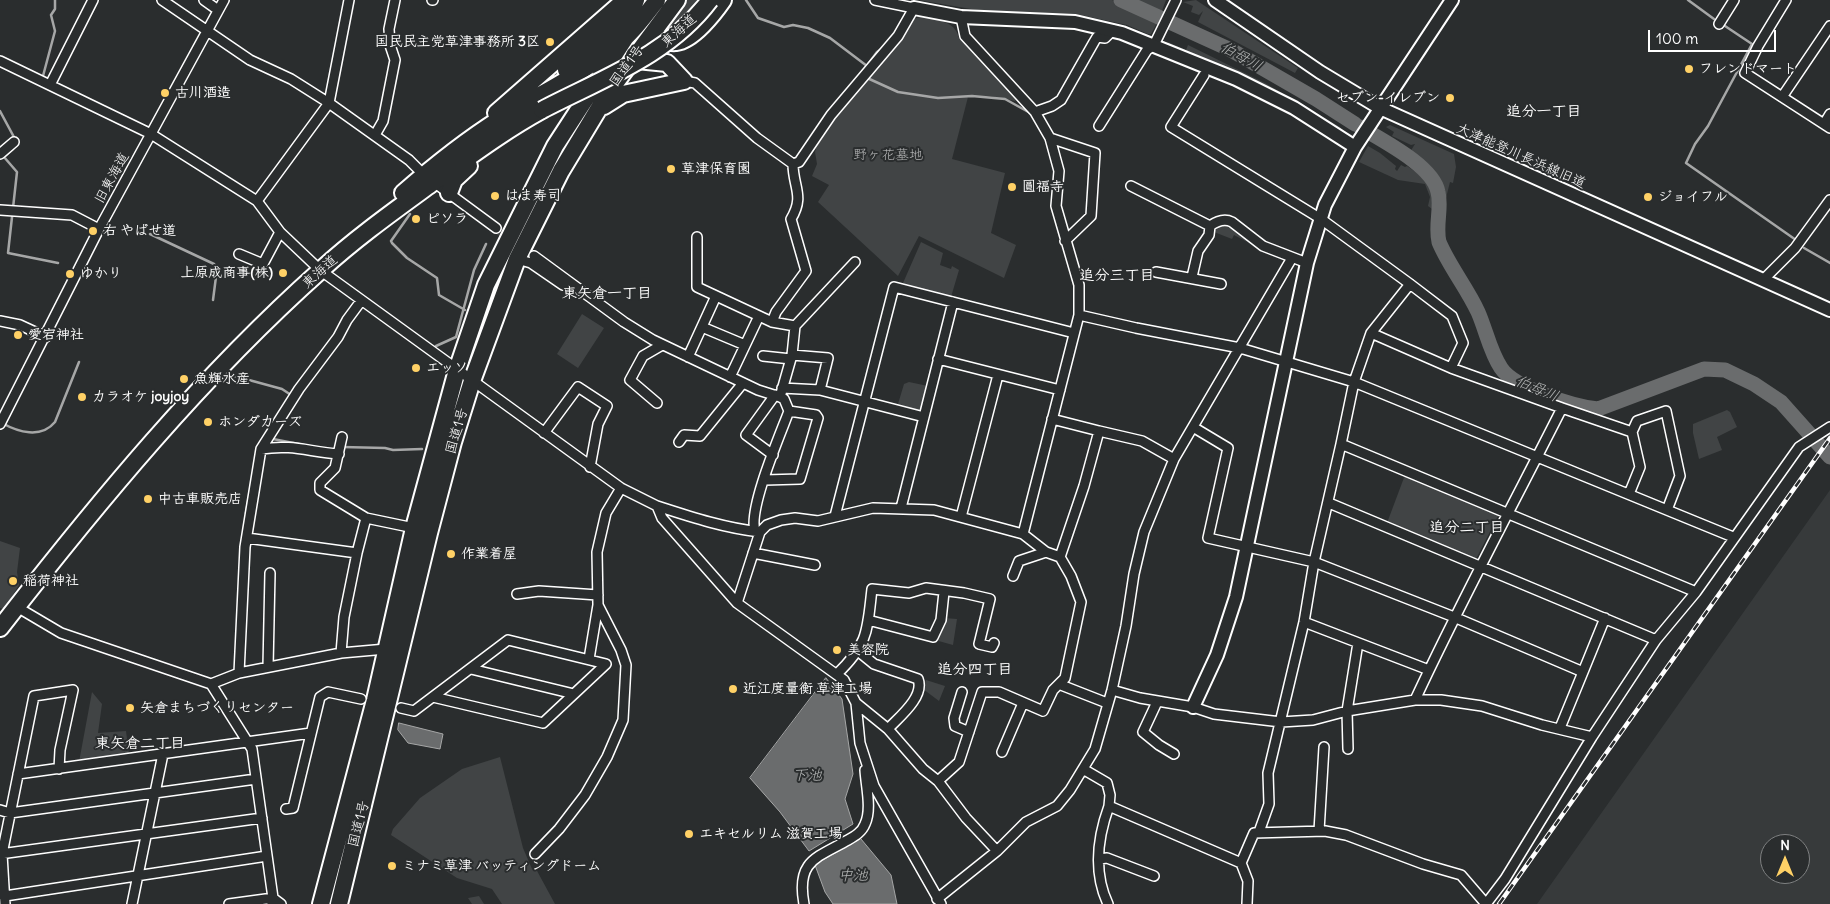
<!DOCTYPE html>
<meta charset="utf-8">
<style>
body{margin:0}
#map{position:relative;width:1830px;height:904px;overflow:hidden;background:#2a2d2e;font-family:Delius,sans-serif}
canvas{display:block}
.north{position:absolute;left:1760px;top:834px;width:50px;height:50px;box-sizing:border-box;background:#2a2d2e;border:1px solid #7f8182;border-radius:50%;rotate:0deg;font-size:14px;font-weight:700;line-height:20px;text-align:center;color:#fff}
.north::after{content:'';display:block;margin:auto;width:18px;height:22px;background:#ffd166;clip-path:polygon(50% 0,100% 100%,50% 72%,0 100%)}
.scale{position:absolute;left:1648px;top:30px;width:128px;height:22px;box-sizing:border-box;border:2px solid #fff;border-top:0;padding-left:6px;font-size:15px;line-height:18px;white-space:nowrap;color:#fff;-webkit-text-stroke:4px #2a2d2e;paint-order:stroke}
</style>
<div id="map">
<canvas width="1830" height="904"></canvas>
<div class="north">N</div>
<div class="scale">100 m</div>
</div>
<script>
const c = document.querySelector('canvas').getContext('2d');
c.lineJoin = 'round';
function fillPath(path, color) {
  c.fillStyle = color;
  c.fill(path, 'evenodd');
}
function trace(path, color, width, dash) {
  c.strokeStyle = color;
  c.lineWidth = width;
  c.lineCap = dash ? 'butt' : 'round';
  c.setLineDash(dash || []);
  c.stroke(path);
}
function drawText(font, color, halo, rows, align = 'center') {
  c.font = font + ' Delius,"Klee One",sans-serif';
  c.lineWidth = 4;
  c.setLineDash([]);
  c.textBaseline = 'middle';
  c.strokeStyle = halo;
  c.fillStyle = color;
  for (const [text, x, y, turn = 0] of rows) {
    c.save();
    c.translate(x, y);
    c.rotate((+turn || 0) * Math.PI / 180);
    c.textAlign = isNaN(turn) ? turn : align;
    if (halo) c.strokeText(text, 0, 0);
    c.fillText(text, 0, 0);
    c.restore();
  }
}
fillPath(new Path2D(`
 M1830 490V904H1537ZM1770 844H1800V874H1770Z`), '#373a3b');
fillPath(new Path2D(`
 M685 0H702L663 37 659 33Z
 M918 0H1112L1158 21 1151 34H1148L1127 25 1076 14 983 11Z
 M1132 0H1166L1160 16 1144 4Z
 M1196 0 1298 68 1295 73 1198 22 1203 11 1199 15 1191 12 1193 6 1183 2Z
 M920 17C936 20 955 20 959 38L968 44 1018 97 1015 101 991 96 968 97 952 159 1005 173 991 233 1016 245 1004 278 919 236 898 276 818 202 829 185 812 176 817 164 815 152 817 144 862 81 913 19Z
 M1168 42 1186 50 1188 45 1265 83 1340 127 1349 136 1251 80 1168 46Z
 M1390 125 1454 154 1456 167 1453 183 1450 182 1446 198C1444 175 1428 164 1410 152L1415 144 1411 145 1392 136 1394 132 1386 127Z
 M1368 146 1380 153 1396 166 1395 169 1397 171 1401 165 1405 167 1407 166C1427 180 1433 184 1432 209L1428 206 1430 197 1425 184 1398 180 1359 162Z
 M1226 224 1254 243 1253 245 1234 235 1232 239 1214 232 1217 226Z
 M921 242 943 253 940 265 951 269 952 266 959 270 951 297 903 283Z
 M582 314 604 328 578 368 557 354Z
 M909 382 928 386 922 407 918 410 898 404 904 384Z
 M1727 410 1730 412 1737 427 1717 437 1722 450 1699 459 1693 433V424Z
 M1405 475 1499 514 1477 557 1474 559 1387 523Z
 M0 541 20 548 17 572 19 585 4 609 0 608Z
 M944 618 957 619 953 645 935 640Z
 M926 680 945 686 939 701 923 689Z
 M92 692 102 704 98 733 126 731 129 755 79 762Z
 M500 757 523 848 532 869H536L555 904H502L492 889 457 878 391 835 393 829 420 798 462 769Z
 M479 896 484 904H472L468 898Z`), '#414445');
const water = new Path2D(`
 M826 678 842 699 853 774 845 799 853 824 809 851 780 812 750 778Z
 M399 723 443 734 440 749 408 743 398 730Z
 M861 839 891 875 897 904H833L825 892 815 865Z`);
fillPath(water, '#6a6c6d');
trace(water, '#a6a7a7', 1);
trace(new Path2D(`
 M746 0 758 18 784 27 793 25 808 28 830 38 867 66
 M1688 0 1714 19
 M1725 26 1752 44 1708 126 1695 144 1686 163 1796 240
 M866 67 877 52 884 47
 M43 76 55 31 51 15 55 9V0
 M865 77 898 92 938 98 972 96 1005 99 1032 114
 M0 111 15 139
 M13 149 4 157 17 172 8 253 58 263
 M410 214 391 241 392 243 407 258 437 278 439 295 465 310
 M150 234 214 264 217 269 213 300
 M1804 248 1830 263
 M436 346 456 337 474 270 486 244
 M227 374 282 389 291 395
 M2 423C18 432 41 439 55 422L79 362
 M273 439 314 447
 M342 447 385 448 393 450 422 449
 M246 513 253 474`), '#a6a7a7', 2.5);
trace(new Path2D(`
 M1121 0 1231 50 1316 99 1355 124
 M1360 127C1383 141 1433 166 1438 192 1442 208 1435 225 1439 242 1449 266 1467 288 1478 312 1486 330 1490 352 1501 368 1514 388 1575 407 1598 409L1704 369 1725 370 1754 384 1781 402 1830 457`), '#6a6c6d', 15);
trace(new Path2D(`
 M496 228 534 256`), '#3f4243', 9, [9, 4.5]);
const street = new Path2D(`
 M162 0 250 60 291 79 329 103 409 160 424 175 496 228
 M204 0 218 10
 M432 0H433
 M1786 0 1758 46 1745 73 1830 128
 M961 17 965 36 1035 112 1050 138 1059 171 1056 206 1079 285V315L1023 534
 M1719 24 1734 0
 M0 61 151 134 257 201 280 232 320 270 621 488 657 506 662 518 737 603 844 680 856 703 888 729 923 769 938 781 966 818 997 851
 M1204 75 1171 127 1321 219 1410 284 1452 316 1463 343 1451 368
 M684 81 695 83 757 138 793 164
 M50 85 93 0
 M1782 97 1830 26
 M1035 112 1052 106 1061 100 1094 42 1097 37 1105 38 1113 30
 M1824 124 1830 114
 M1099 126 1147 50 1154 45 1176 0
 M375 135 383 121 395 60 390 45 389 29 395 0
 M1050 138 1095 153 1091 216 1065 241
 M0 154 14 142
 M793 164 799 162 831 115 898 36 914 8 875 0
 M793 164C793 187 805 196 791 219L806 271 776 312 772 322 795 326
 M1131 186 1210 226C1217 221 1224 218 1232 222L1263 246 1307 263
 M257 201 329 103 349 0
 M0 210 72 215 99 229
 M697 237V287L772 322
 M239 254 263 264 280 232
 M534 256 624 322 653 340 758 390 780 397 784 399 789 411 816 415 818 418 800 479 765 480
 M517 259 531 263 563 285
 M1156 272 1221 284
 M1192 277 1198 251 1209 235 1210 226
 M1763 280 1795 248 1830 200
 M1079 315 1136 328 1240 348 1354 382 1733 537
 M0 321 20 325 46 337
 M702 327 745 345
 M1371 333 1451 368 1562 408
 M792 355 828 358 820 390
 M763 356 791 359
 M688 357 716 296
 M938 359 1060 390
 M730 377 759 316
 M782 388 820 390 924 417
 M780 397 792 355 795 326 855 262
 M657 403 630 380 643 356 662 345
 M0 424 99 229 224 0
 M1193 427 1228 448 1208 538 1314 562 1454 617 1583 672 1560 728
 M1099 431 1142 441 1174 459
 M1632 432 1637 421 1666 411 1680 476 1667 510
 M544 433 578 387 607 406 598 424 590 467
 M342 437 335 468 320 483V490L366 518
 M679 442 684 435 700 436 743 383
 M1341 444 1354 382 1371 333 1410 284
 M261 449C293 444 309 452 339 454
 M773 455 746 435 775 395
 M1329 503 1656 640
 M657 506C691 517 724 528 760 532
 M901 508 953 302
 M835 516 894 287 1074 333
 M961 517 998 375
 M755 531C748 509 780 435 789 411
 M247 538 357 553 366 518 414 528
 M753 553 815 565
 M1013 576 1019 561 1046 552
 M517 594 539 591 598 595
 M737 603 760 532 767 525 781 520 795 518 818 521 873 508 934 510 1023 534 1046 552 1060 557
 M17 607 61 633 211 684 252 749 273 898 272 904
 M868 620 933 637 941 620 944 592
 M1304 622 1429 670
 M858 651 874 664 918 679C925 697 898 718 888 729
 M341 653 344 617 357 553
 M589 659 598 605 597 552 606 513 621 488
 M268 667 270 573
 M471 669 574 694
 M1583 672 1605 618
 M239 673 341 653 386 649
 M837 674C869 643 867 631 872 589L909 593 926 588 964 593 990 599 979 644 992 647 994 643
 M211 684 239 673 245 547 261 449 299 389 338 337 347 320 361 301
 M1061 685 1107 703
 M1112 690 1140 698 1193 707 1214 714 1281 722 1313 720 1347 711 1415 700H1441L1482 706 1542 725 1592 737
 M962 692 954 718 955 726 969 732
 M1415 700C1461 601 1513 505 1562 408L1632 432 1640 467 1629 494
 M1157 702 1143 732 1159 745 1174 754
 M856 703 860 743 874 786 941 904
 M401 708 414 711 508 640 606 664 543 723 433 697
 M1348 749 1347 711 1358 643
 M1002 752 1023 703
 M1083 769 1107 783 1110 795 1109 806 1241 863 1248 881 1247 904
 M18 774 311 733
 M938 781 959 762 982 692H999L1043 711 1053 690 1065 678 1081 602 1071 576 1060 557 1084 486 1099 431 1052 419
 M286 809 293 808 320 697 328 692 361 699
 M0 810 10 813 256 779
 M1319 831 1324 747
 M1259 832 1269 804 1268 773 1304 622 1314 562 1341 444 1696 592
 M0 854 262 818
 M535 854 559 829 585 795 607 757 623 720 626 665 621 650 598 605
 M1099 859 1107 858 1154 876
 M1241 863 1254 833 1325 831 1346 835 1423 864 1461 875 1486 904
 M0 895 5 896 267 856
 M937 899 997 851 1026 822 1057 806 1070 790 1095 749 1112 690 1126 626 1134 574 1144 532 1174 459 1292 258
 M5 904 2 854 34 696 73 690 60 750 59 769
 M132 904 163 754
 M229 904 273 898 281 904
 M804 904C796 861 816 858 848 840 855 836 862 832 865 824 872 809 866 787 865 770
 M1108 904C1093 872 1097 839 1109 806
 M1486 904 1505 879 1592 737 1656 640 1696 592 1799 447 1830 427`);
const secondary = new Path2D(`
 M1215 0 1320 72 1380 108 1830 310
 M914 8 961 17 1075 22 1122 33 1236 79 1294 108 1355 147
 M1193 707 1217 655 1236 597 1307 263 1325 205 1355 147 1452 0`);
const highway = new Path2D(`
 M661 39C666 41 671 43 676 42 693 40 714 13 723 0
 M634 55 637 60 667 63 684 81
 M566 70C581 59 632 16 636 0
 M604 106 623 94 684 81
 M496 113 625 0
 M403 193C434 166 465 141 500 119 542 92 588 72 625 38 637 27 647 13 657 0
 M449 193 454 180 469 166
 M0 628C98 502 201 377 321 270 356 238 394 211 431 184 468 158 502 132 542 110
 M321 904 375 700 414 528 457 370 486 285 555 146 626 37
 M339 904 429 533 453 442 472 381 517 259 561 171 608 93 677 0`);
trace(street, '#fff', 12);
trace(secondary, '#fff', 16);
trace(highway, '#fff', 20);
trace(street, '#2a2d2e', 9);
trace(secondary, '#2a2d2e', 12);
trace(highway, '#2a2d2e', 16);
const rail = new Path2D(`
 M1499 904 1830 438`);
trace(rail, '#fff', 4.5);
trace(rail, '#2a2d2e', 2.5, [8]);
const highwayBridge = new Path2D(`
 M542 110C601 79 668 56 710 0`);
trace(highwayBridge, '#fff', 20, []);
trace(highwayBridge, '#2a2d2e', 16);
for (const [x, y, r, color] of [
 [550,42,5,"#ffd166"],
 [1689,69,5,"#ffd166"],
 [165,93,5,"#ffd166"],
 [1450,98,5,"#ffd166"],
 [671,169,5,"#ffd166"],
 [1012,187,5,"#ffd166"],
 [495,196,5,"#ffd166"],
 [1648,197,5,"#ffd166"],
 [416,219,5,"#ffd166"],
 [93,231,5,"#ffd166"],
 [283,273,5,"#ffd166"],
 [70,274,5,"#ffd166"],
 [18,335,5,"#ffd166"],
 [416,368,5,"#ffd166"],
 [184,379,5,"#ffd166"],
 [82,397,5,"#ffd166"],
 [208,422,5,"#ffd166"],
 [148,499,5,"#ffd166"],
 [451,554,5,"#ffd166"],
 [13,581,5,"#ffd166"],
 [837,650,5,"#ffd166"],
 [733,689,5,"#ffd166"],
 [130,708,5,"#ffd166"],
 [689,834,5,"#ffd166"],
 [392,866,5,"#ffd166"]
]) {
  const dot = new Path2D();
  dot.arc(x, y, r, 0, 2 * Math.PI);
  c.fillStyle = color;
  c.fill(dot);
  trace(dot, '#2a2d2e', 2);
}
drawText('14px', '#fff', '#2a2d2e', [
 ["東海道",679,31,-42],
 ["国道1号",627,66,-54],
 ["大津能登川長浜線旧道",1521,156,24],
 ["旧東海道",112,178,-61],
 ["東海道",320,272,-42],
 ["国道1号",457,431,-74],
 ["国道1号",359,824,-76]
]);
drawText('bold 14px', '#fff', '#2a2d2e', [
 ["国民民主党草津事務所 3区",540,42,"right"],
 ["フレンドマート",1699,69],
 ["古川酒造",175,93],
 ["セブン-イレブン",1440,98,"right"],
 ["草津保育園",681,169],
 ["圓福寺",1022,187],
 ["はま寿司",505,196],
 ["ジョイフル",1658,197],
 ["ピソラ",426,219],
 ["右 やばせ道",103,231],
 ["上原成商事(株)",273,273,"right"],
 ["ゆかり",80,274],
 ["愛宕神社",28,335],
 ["エッソ",426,368],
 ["魚輝水産",194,379],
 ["カラオケ joyjoy",92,397],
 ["ホンダカーズ",218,422],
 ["中古車販売店",158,499],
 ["作業着屋",461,554],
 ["稲荷神社",23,581],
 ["美容院",847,650],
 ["近江度量衡 草津工場",743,689],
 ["矢倉まちづくりセンター",140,708],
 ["エキセルリム 滋賀工場",699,834],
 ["ミナミ草津 バッティングドーム",402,866]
], 'left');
drawText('14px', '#b3b4b5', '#2a2d2e', [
 ["野ヶ花墓地",888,155]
]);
drawText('italic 15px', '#b4b6b6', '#2a2d2e', [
 ["伯母川",1241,57,29],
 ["伯母川",1537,389,23],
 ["下池",807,776],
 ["中池",853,876]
]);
drawText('bold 15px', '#fff', '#2a2d2e', [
 ["追分一丁目",1544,112],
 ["追分三丁目",1117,276],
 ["東矢倉一丁目",607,294],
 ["追分二丁目",1467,528],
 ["追分四丁目",975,670],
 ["東矢倉二丁目",140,744]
]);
</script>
